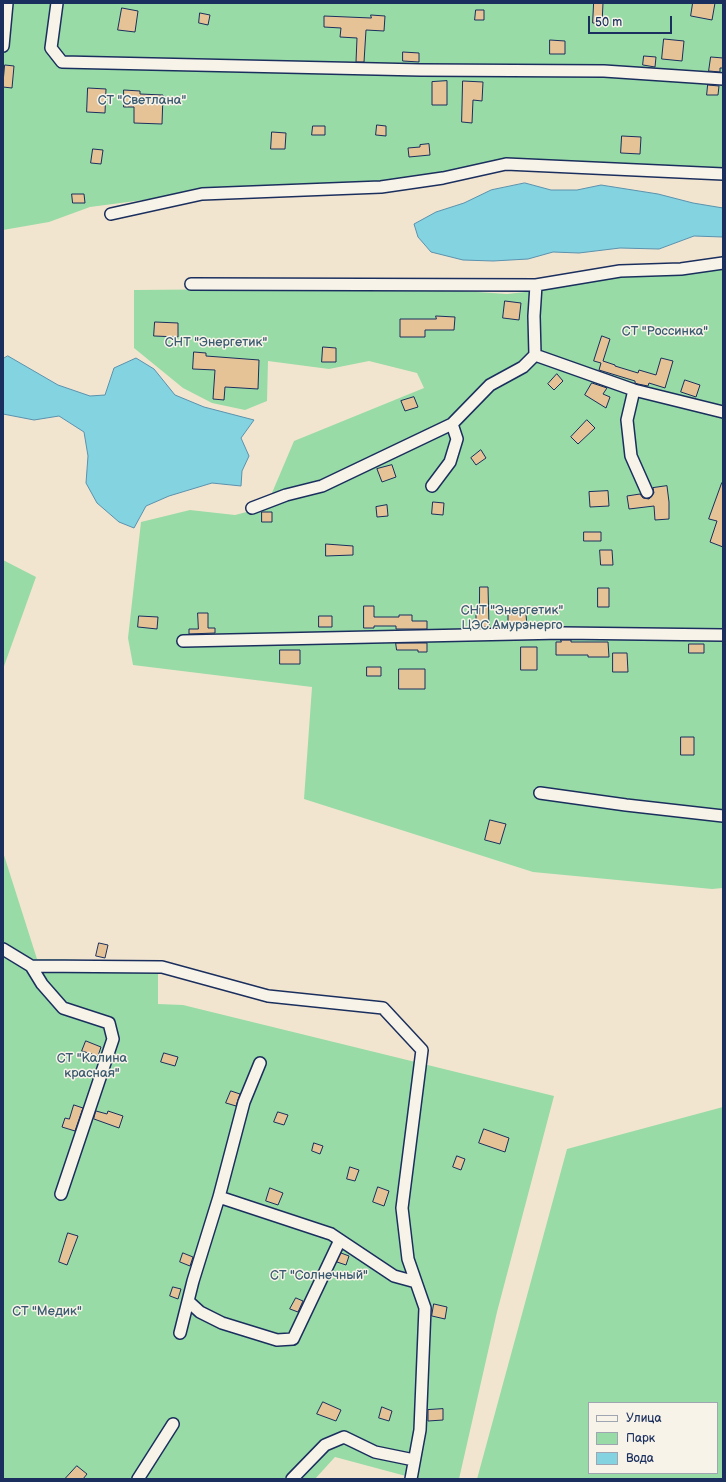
<!DOCTYPE html>
<meta charset="utf-8">
<style>
body{margin:0}
#map{position:relative;width:726px;height:1482px;overflow:hidden;background:#f2e5d0;font-family:"Balsamiq Sans",sans-serif}
canvas{display:block}
.frame{position:absolute;inset:0;border:4px solid #1b2f5e;pointer-events:none}
.legend{position:absolute;left:588px;top:1402px;width:130px;height:72px;box-sizing:border-box;background:#f7f3e8;border:1px solid #9fa5b1;margin:0;padding:5px 7px;list-style:none;font-size:12px;color:#1b2f5e}
.legend li{display:flex;align-items:center;gap:8px;height:20px}
.legend b{width:20px;border:1px solid #9fa5b1}
.scale{position:absolute;left:588px;top:16px;width:84px;height:18px;box-sizing:border-box;border:2px solid #1b2f5e;border-top:0;padding-left:5px;font-size:12px;line-height:14px;white-space:nowrap;color:#1b2f5e;-webkit-text-stroke:3px #f7f3e8;paint-order:stroke}
</style>
<div id="map">
<canvas width="726" height="1482"></canvas>
<div class="frame"></div>
<ul class="legend">
<li><b style="height:5px;background:#f7f3e8"></b>Улица</li>
<li><b style="height:11px;background:#98dba6"></b>Парк</li>
<li><b style="height:11px;background:#84d3e1"></b>Вода</li>
</ul>
<div class="scale">50 m</div>
</div>
<script>
const c = document.querySelector('canvas').getContext('2d');
c.lineJoin = 'round';
function fillPath(path, color) {
  c.fillStyle = color;
  c.fill(path, 'evenodd');
}
function trace(path, color, width, dash) {
  c.strokeStyle = color;
  c.lineWidth = width;
  c.lineCap = dash ? 'butt' : 'round';
  c.setLineDash(dash || []);
  c.stroke(path);
}
function drawText(font, color, halo, rows, align = 'center') {
  c.font = font + ' "Balsamiq Sans",sans-serif';
  c.lineWidth = 3;
  c.setLineDash([]);
  c.textBaseline = 'middle';
  c.strokeStyle = halo;
  c.fillStyle = color;
  for (const [text, x, y, turn = 0] of rows) {
    c.save();
    c.translate(x, y);
    c.rotate((+turn || 0) * Math.PI / 180);
    c.textAlign = isNaN(turn) ? turn : align;
    if (halo) c.strokeText(text, 0, 0);
    c.fillText(text, 0, 0);
    c.restore();
  }
}
fillPath(new Path2D(`
 M3 3H723V169L493 162 459 168 418 179 364 183 339 184 311 183 192 190 151 199 90 207 49 222 3 230Z
 M723 267V888L712 889 533 872 304 799 312 687 133 665 128 638 141 522 190 510 235 515 266 507 294 441 424 388 417 373 369 361 329 369 268 361 267 401 245 410 212 403 183 388 134 348V290L248 289 447 290 507 294 544 290 617 276Z
 M3 560 36 577 3 669Z
 M3 852 37 959C78 958 118 964 158 962V1004L183 1005 554 1096 497 1312 459 1479H417L335 1457 315 1479H3Z
 M723 1107V1479H477L567 1149ZM589 1403H717V1473H589Z`), '#98dba6');
const water = new Path2D(`
 M525 183 551 190H577L601 185 658 194 693 203 723 208V237L694 236 659 249 620 248 579 253 553 252 528 259 493 261 463 260 431 252 418 237 414 224 436 212 464 203 491 190Z
 M8 356 58 385 90 396 105 395 114 368 136 358 154 369 175 395 204 407 254 420 241 438 249 456 242 471 241 486 212 483 169 496 146 506 134 528 119 522 97 503 86 483 88 456 84 432 59 416 34 420 3 414V359Z`);
fillPath(water, '#84d3e1');
trace(water, '#5a91ad', 1);
const building = new Path2D(`
 M594 3H603L602 24 593 23Z
 M693 3H715L712 20 691 16Z
 M122 8 138 11 135 32 118 30Z
 M476 10H484V20H475Z
 M200 13 210 15 208 25 199 23Z
 M371 15 385 16 384 31 366 30 364 62H356L357 38 340 37 341 28 324 27V16L371 18Z
 M664 39 684 41 682 61 662 59Z
 M550 40 565 41V54H550Z
 M403 52 419 53V62L403 61Z
 M644 56 656 57 655 67 643 65Z
 M711 57 723 58V68H720V72L709 71Z
 M5 65 14 66 12 88 3 87Z
 M447 81V105H432V82Z
 M463 81 483 82 482 101 473 100 472 123 462 122Z
 M708 85 719 86 718 95H707Z
 M88 88 106 89 105 113 87 112Z
 M124 90 140 91V94L163 95 162 124 134 123V107H124Z
 M377 125 386 126V136L376 135Z
 M313 126H325V135H312Z
 M272 132 286 133 285 149H271Z
 M622 136 641 137 640 154 621 153Z
 M429 144 430 155 409 157 408 148 420 147V145Z
 M93 149 103 150 101 164 91 163Z
 M72 194H84L85 203H73Z
 M505 301 521 303 519 320 503 318Z
 M436 316 455 317 454 330H425V337H400V319H436Z
 M155 322 178 323V337L154 336Z
 M602 336 610 339 603 361 615 365V366L638 373 639 370 656 375 661 358 673 361 665 388 649 383 648 386 638 384 635 383V381L599 370 601 363 594 361Z
 M323 347 336 348V362H322Z
 M194 352 206 353V356L259 360 258 389 225 387 224 400 213 399 215 370 193 369Z
 M557 374 563 381 554 390 548 384Z
 M685 380 700 385 696 397 681 392Z
 M592 383 607 388 603 394 610 397 606 408 585 395Z
 M414 397 418 407 405 411 401 401Z
 M587 420 595 428 578 444 571 437Z
 M481 450 486 458 476 465 471 458Z
 M392 465 396 477 382 482 377 469Z
 M722 483 723 484V547L710 542 717 521 709 519Z
 M667 486 669 502V519L655 520 654 506 629 509 627 496 640 494 643 498 649 499 654 493 653 488Z
 M608 491 609 506 590 507 589 492Z
 M433 502 444 503 443 515 432 514Z
 M387 505 388 516 377 517 376 507Z
 M262 512H272V522H262Z
 M584 532H601V541H584Z
 M326 544 353 546V555L326 556Z
 M600 550H612L613 565H601Z
 M480 587H488L489 627H476V614H479Z
 M598 588H609V607H598Z
 M364 606H374V617H399V615H412V621H427V629H396V626H374V628H364Z
 M198 613H208V628H215V633L189 634V629H198Z
 M526 614 527 627H508V615Z
 M139 616 158 617 157 629 138 627Z
 M319 616H332V627H319Z
 M561 640H571V642H608L609 657H588V655H556V642H561Z
 M396 643H427V652H418V650H397Z
 M689 644H704V653H689Z
 M521 647H537V670H521Z
 M280 650H300V664H280Z
 M613 653H627L628 672H613Z
 M367 667H381V676H367Z
 M399 669H425V689H399Z
 M681 737H694V755H681Z
 M490 820 506 824 500 844 485 840Z
 M99 943 108 945 105 958 96 956Z
 M86 1041 101 1047 98 1056 82 1051Z
 M164 1053 178 1057 175 1066 161 1062Z
 M231 1091 240 1094 236 1106 226 1103Z
 M74 1105 83 1108 75 1131 62 1127 65 1118 69 1119Z
 M96 1111 107 1114 108 1111 123 1116 119 1128 94 1119Z
 M278 1112 288 1115 284 1125 274 1122Z
 M484 1129 509 1138 505 1152 479 1143Z
 M314 1143 323 1146 320 1154 312 1151Z
 M457 1156 465 1159 461 1170 453 1167Z
 M350 1167 359 1170 355 1181 347 1179Z
 M378 1187 389 1191 384 1206 373 1202Z
 M270 1188 283 1193 278 1205 266 1201Z
 M68 1233 78 1236 67 1265 59 1262Z
 M183 1253 193 1257 190 1266 180 1262Z
 M341 1253 349 1256 346 1265 337 1262Z
 M173 1287 181 1289 178 1299 170 1296Z
 M296 1298 303 1301 298 1312 290 1309Z
 M434 1304 447 1307 445 1319 432 1316Z
 M323 1402 341 1410 336 1421 317 1414Z
 M382 1407 392 1411 389 1421 379 1418Z
 M443 1409V1420L428 1421V1410Z
 M77 1466 87 1474 83 1479H65Z`);
fillPath(building, '#e5c397');
trace(building, '#1b2f5e', 1);
const minor = new Path2D(`
 M57 3 51 48 62 62 421 70 604 71 723 79
 M3 46 7 3
 M111 214 202 194 381 187 443 178 506 164 723 174
 M191 284 536 285 620 271 681 269 723 263
 M536 285 534 316 535 355 634 390 723 412
 M634 390 627 420 631 456 647 492
 M432 486 450 462 457 439 452 424
 M252 508 286 495 322 486 452 424 490 385 523 367 535 355
 M183 641 562 633 723 635
 M540 793 626 805 723 816
 M3 949 31 966 162 967 268 996 383 1008 422 1050 402 1208 408 1259 425 1308 420 1430 411 1479
 M31 966 42 984 63 1008 109 1023 113 1039 61 1194
 M219 1197 244 1102 260 1063
 M188 1301 200 1312 222 1323 277 1340 293 1339 340 1240
 M180 1333 193 1281 219 1197 331 1234 394 1276 416 1282
 M138 1479 173 1424
 M292 1479 325 1445 344 1437 375 1452 414 1460`);
trace(minor, '#1b2f5e', 14);
trace(minor, '#f7f3e8', 11);
drawText('13px', '#3a5a70', '#f7f3e8', [
 ["СТ \"Светлана\"",142,101],
 ["СТ \"Россинка\"",665,332],
 ["СНТ \"Энергетик\"",216,343],
 ["СНТ \"Энергетик\"",512,611],
 ["ЦЭС Амурэнерго",512,626],
 ["СТ \"Калина",92,1059],
 ["красная\"",92,1074],
 ["СТ \"Солнечный\"",319,1276],
 ["СТ \"Медик\"",47,1312]
]);
</script>
